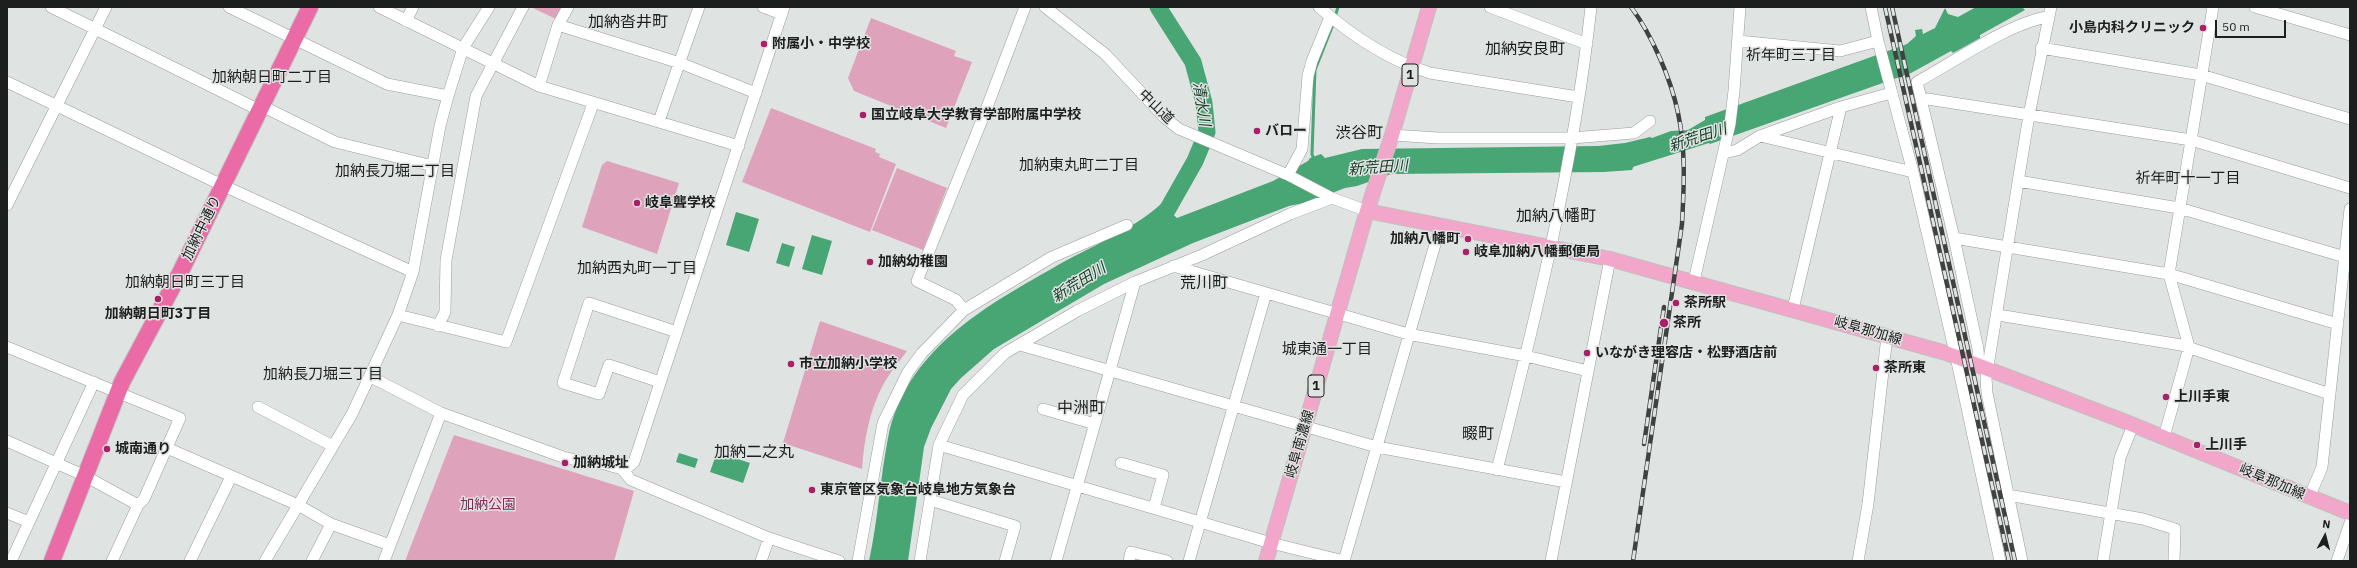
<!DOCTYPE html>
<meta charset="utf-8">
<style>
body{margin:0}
#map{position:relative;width:2357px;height:568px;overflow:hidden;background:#dfe3e1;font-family:"IBM Plex Sans",sans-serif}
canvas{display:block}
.frame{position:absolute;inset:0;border:8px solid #1d1f1e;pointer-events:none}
.north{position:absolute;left:2305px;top:516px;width:40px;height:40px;-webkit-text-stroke:3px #dfe3e1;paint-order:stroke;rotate:7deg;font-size:11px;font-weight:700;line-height:16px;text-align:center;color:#1d1f1e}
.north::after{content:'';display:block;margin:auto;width:14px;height:18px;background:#1d1f1e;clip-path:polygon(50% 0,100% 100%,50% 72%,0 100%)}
.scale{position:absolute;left:2215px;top:20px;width:71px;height:18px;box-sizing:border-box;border:2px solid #1d1f1e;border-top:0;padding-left:5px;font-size:12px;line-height:14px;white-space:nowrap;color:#1d1f1e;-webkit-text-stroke:3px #dfe3e1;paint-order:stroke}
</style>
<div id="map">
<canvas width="2357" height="568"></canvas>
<div class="frame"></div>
<div class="north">N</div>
<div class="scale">50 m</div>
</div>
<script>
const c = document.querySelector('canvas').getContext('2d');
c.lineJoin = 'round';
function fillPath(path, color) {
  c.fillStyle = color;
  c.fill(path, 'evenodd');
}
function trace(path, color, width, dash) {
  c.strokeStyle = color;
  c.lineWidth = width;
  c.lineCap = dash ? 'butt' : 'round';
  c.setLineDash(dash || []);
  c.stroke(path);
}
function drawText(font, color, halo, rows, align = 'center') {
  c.font = font + ' "IBM Plex Sans","Noto Sans JP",sans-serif';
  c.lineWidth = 3;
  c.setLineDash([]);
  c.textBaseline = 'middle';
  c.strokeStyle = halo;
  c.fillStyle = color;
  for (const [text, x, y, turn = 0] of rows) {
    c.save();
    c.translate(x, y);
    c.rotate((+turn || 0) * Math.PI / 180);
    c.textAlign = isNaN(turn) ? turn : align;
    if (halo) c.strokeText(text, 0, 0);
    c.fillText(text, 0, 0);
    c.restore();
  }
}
fillPath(new Path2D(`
 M531 7H565L558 20Z
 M871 18 956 51 954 56 972 62 946 128 854 91 848 78Z
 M771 108 876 149 875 152 880 154 879 157 896 164 870 232 742 182Z
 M607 161 679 183 657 254 582 227 602 165Z
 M897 168 947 188 923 250 872 230Z
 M820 321 907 351C898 363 888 375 882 387 869 412 864 441 862 469L783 443Z
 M454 435 634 491 614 561H405Z`), '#dea2ba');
fillPath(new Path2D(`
 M1976 7H2022L2025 10 1980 35V38L1953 53 1951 51 1911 73 1710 144C1702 135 1679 134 1668 139 1661 143 1655 150 1649 155V158L1635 163 1632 170 1604 172 1391 174 1357 186 1345 188 1309 202 1289 206 1193 243 1104 284 994 349 961 378 951 389 931 428 924 447 908 561H869C878 520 880 479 888 438 905 352 982 308 1053 268 1089 247 1131 231 1161 204L1177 218 1273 181 1308 161 1310 158 1321 154 1325 158 1362 149 1598 146 1625 143 1650 137 1652 138 1671 131 1688 130 1705 120V117L1907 44 1916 36 1915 30 1922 29 1923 34 1935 28 1945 8 1948 14 1958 17Z
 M736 212 759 219 749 252 726 245Z
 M812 235 832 241 822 275 802 269Z
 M782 243 795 247 789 267 776 263Z
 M717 452 750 463 743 483 710 472Z
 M679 453 698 459 695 468 676 462Z`), '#48a574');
trace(new Path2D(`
 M1335 17 1338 7
 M1314 160 1312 154 1315 70 1334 22`), '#48a574', 3);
trace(new Path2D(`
 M1630 159 1719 131
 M1157 228 1195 161 1207 132 1204 103 1193 62 1158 7`), '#48a574', 17);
const minor = new Path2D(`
 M51 7 259 110
 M229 7 387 84 448 96
 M379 7 539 86 739 146
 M763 7 782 14
 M1045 7 1105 54 1165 118 1179 129 1288 175 1332 198 1367 211
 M1319 7C1352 36 1388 60 1430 73L1578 97
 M1490 7 1587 44
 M2255 7 2350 35
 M2048 17C2011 22 1952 63 1917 82L1954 238 2169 274 2338 324
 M406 21 413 7
 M558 25 680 63 756 93
 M1738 41 1840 51 1878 41 1871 7
 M1878 41 1913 172 1956 357 2000 561
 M2041 48 2201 75 2350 119
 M7 82 222 185 413 272
 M539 86 558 25 568 7
 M1921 98 2191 140 2350 188
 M262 106 335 142 433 166
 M659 121 699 7
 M1392 135 1438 138H1572L1634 133 1650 121
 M1760 136 1841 107 1891 93
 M1724 153 1737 150 1760 136 1913 172
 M1288 175 1302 149 1308 76 1312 61 1330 17
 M2018 181 2179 208 2345 257
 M7 205 106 7
 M1954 238 1978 349 1979 365
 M1173 266 1408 334 1526 356 1588 371
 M1694 281 1730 124 1734 91 1740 7
 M1793 309 1841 107
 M964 310 1052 257 1127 225
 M398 315 506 342 593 104
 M1998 315 2181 345 2330 394
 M438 326 445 312 446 260 476 96 523 7
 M1020 345 1377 447 1566 482
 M7 347 180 418 144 499 138 505 112 561
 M371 377 441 413 563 457 580 461 597 462 622 469 628 467 634 462 784 7
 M660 382 609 365 599 394 563 383 589 303 677 332
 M258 407 333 446
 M1043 409 1095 424
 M2164 437 2189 347 2169 274 2213 7
 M7 441 85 476 138 505
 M939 445 1271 543 1344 561
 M167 448 298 505 331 524 390 545
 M1121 463 1163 475 1154 508
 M622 469 631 480 769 538 839 561
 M1497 470C1536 316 1574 165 1591 7
 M2008 495 2143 519 2175 529 2174 561
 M2309 498 2322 467 2350 209
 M930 500 1015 526 1005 561
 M7 513 29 522
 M11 561 94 382
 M190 561 231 477
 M265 561 352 414 398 315 413 272 440 126 448 96 463 48 489 7
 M312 561 331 524
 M384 561 441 413
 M761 561 769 538
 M858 561 883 423 908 372 922 353 964 310 956 300 917 281 984 115 1025 7
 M920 561 939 445 963 395 1005 353 1077 311 1135 282 1202 255 1290 214 1332 198
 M1056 561 1135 282
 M1129 561 1131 552 1167 561
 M1189 561 1266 293
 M1344 561 1440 227
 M1551 561 1610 259
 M1858 561 1868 504 1887 336
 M2022 561 1987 393 1986 378 2029 115 2051 7
 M2103 561 2120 458 2133 425
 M2337 561 2350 523`);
const major = new Path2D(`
 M1367 211 1610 259 1946 353 2126 422 2350 513
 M1266 561 1367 211 1392 135 1429 7`);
const highway = new Path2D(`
 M52 561 122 382 180 273 310 7`);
trace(minor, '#999d9a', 12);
trace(major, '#c0c0c0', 16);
trace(highway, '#c0c0c0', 18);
trace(minor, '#fff', 11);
trace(major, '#f2a6c9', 14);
trace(highway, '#ea6ba5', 16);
const rail = new Path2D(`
 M1631 7C1652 35 1671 79 1678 113 1686 149 1684 187 1682 224L1633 561
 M1885 7 2009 561
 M1892 7 2015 561
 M1644 444 1664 307`);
trace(rail, '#404241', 4.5);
trace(rail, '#dfe3e1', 3, [9]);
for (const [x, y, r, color] of [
 [2203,28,4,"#a72068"],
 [764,44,4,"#a72068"],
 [863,115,4,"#a72068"],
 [1257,131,4,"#a72068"],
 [637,203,4,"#a72068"],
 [1468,239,4,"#a72068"],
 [1466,252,4,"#a72068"],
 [870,262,4,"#a72068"],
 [158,299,4,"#a72068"],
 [1676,303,4,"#a72068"],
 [1664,323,5,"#a72068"],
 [1587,353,4,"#a72068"],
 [791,364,4,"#a72068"],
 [1876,368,4,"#a72068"],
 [2166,397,4,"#a72068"],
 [2197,445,4,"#a72068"],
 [107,449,4,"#a72068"],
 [565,463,4,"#a72068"],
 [812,490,4,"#a72068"]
]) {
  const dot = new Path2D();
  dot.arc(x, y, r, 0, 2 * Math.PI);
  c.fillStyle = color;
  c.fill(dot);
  trace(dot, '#dfe3e1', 1.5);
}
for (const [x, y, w] of [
 [1410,75,16],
 [1316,386,16]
]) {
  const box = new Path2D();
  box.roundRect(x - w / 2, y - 11, w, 22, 3);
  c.fillStyle = '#dfe3e1';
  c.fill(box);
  trace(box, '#1d1f1e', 1);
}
drawText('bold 13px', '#1d1f1e', null, [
 ["1",1410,75],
 ["1",1316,386]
]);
drawText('bold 14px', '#1d1f1e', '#dfe3e1', [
 ["小島内科クリニック",2195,28,"right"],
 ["附属小・中学校",772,44],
 ["国立岐阜大学教育学部附属中学校",871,115],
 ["バロー",1265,131],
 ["岐阜聾学校",645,203],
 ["加納八幡町",1460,239,"right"],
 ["岐阜加納八幡郵便局",1474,252],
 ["加納幼稚園",878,262],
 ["茶所駅",1684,303],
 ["加納朝日町3丁目",158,314,"center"],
 ["茶所",1673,323],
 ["いながき理容店・松野酒店前",1595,353],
 ["市立加納小学校",799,364],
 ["茶所東",1884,368],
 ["上川手東",2174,397],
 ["上川手",2205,445],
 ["城南通り",115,449],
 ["加納城址",573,463],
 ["東京管区気象台岐阜地方気象台",820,490]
], 'left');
drawText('14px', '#1d1f1e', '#dfe3e1', [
 ["中山道",1156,107,44],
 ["加納中通り",202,228,-64],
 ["岐阜那加線",1868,331,16],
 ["岐阜南濃線",1300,444,-74],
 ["岐阜那加線",2272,482,23]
]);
drawText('14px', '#8b2559', '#dfe3e1', [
 ["加納公園",488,505]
]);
drawText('15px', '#1d1f1e', '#dfe3e1', [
 ["祈年町三丁目",1791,56],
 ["加納朝日町二丁目",272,78],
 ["加納東丸町二丁目",1079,166],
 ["加納長刀堀二丁目",395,172],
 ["祈年町十一丁目",2188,179],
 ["加納西丸町一丁目",637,269],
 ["加納朝日町三丁目",185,283],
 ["城東通一丁目",1327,350],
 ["加納長刀堀三丁目",323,375]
]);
drawText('italic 15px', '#153c27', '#dfe3e1', [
 ["清水川",1201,104,81],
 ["新荒田川",1698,138,-18],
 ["新荒田川",1378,168,-4],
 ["新荒田川",1079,283,-32]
]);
drawText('16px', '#1d1f1e', '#dfe3e1', [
 ["加納沓井町",628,22],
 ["加納安良町",1525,49],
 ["渋谷町",1359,133],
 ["加納八幡町",1556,216],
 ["荒川町",1204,283],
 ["中洲町",1081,408],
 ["畷町",1478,434],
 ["加納二之丸",754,452]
]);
</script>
